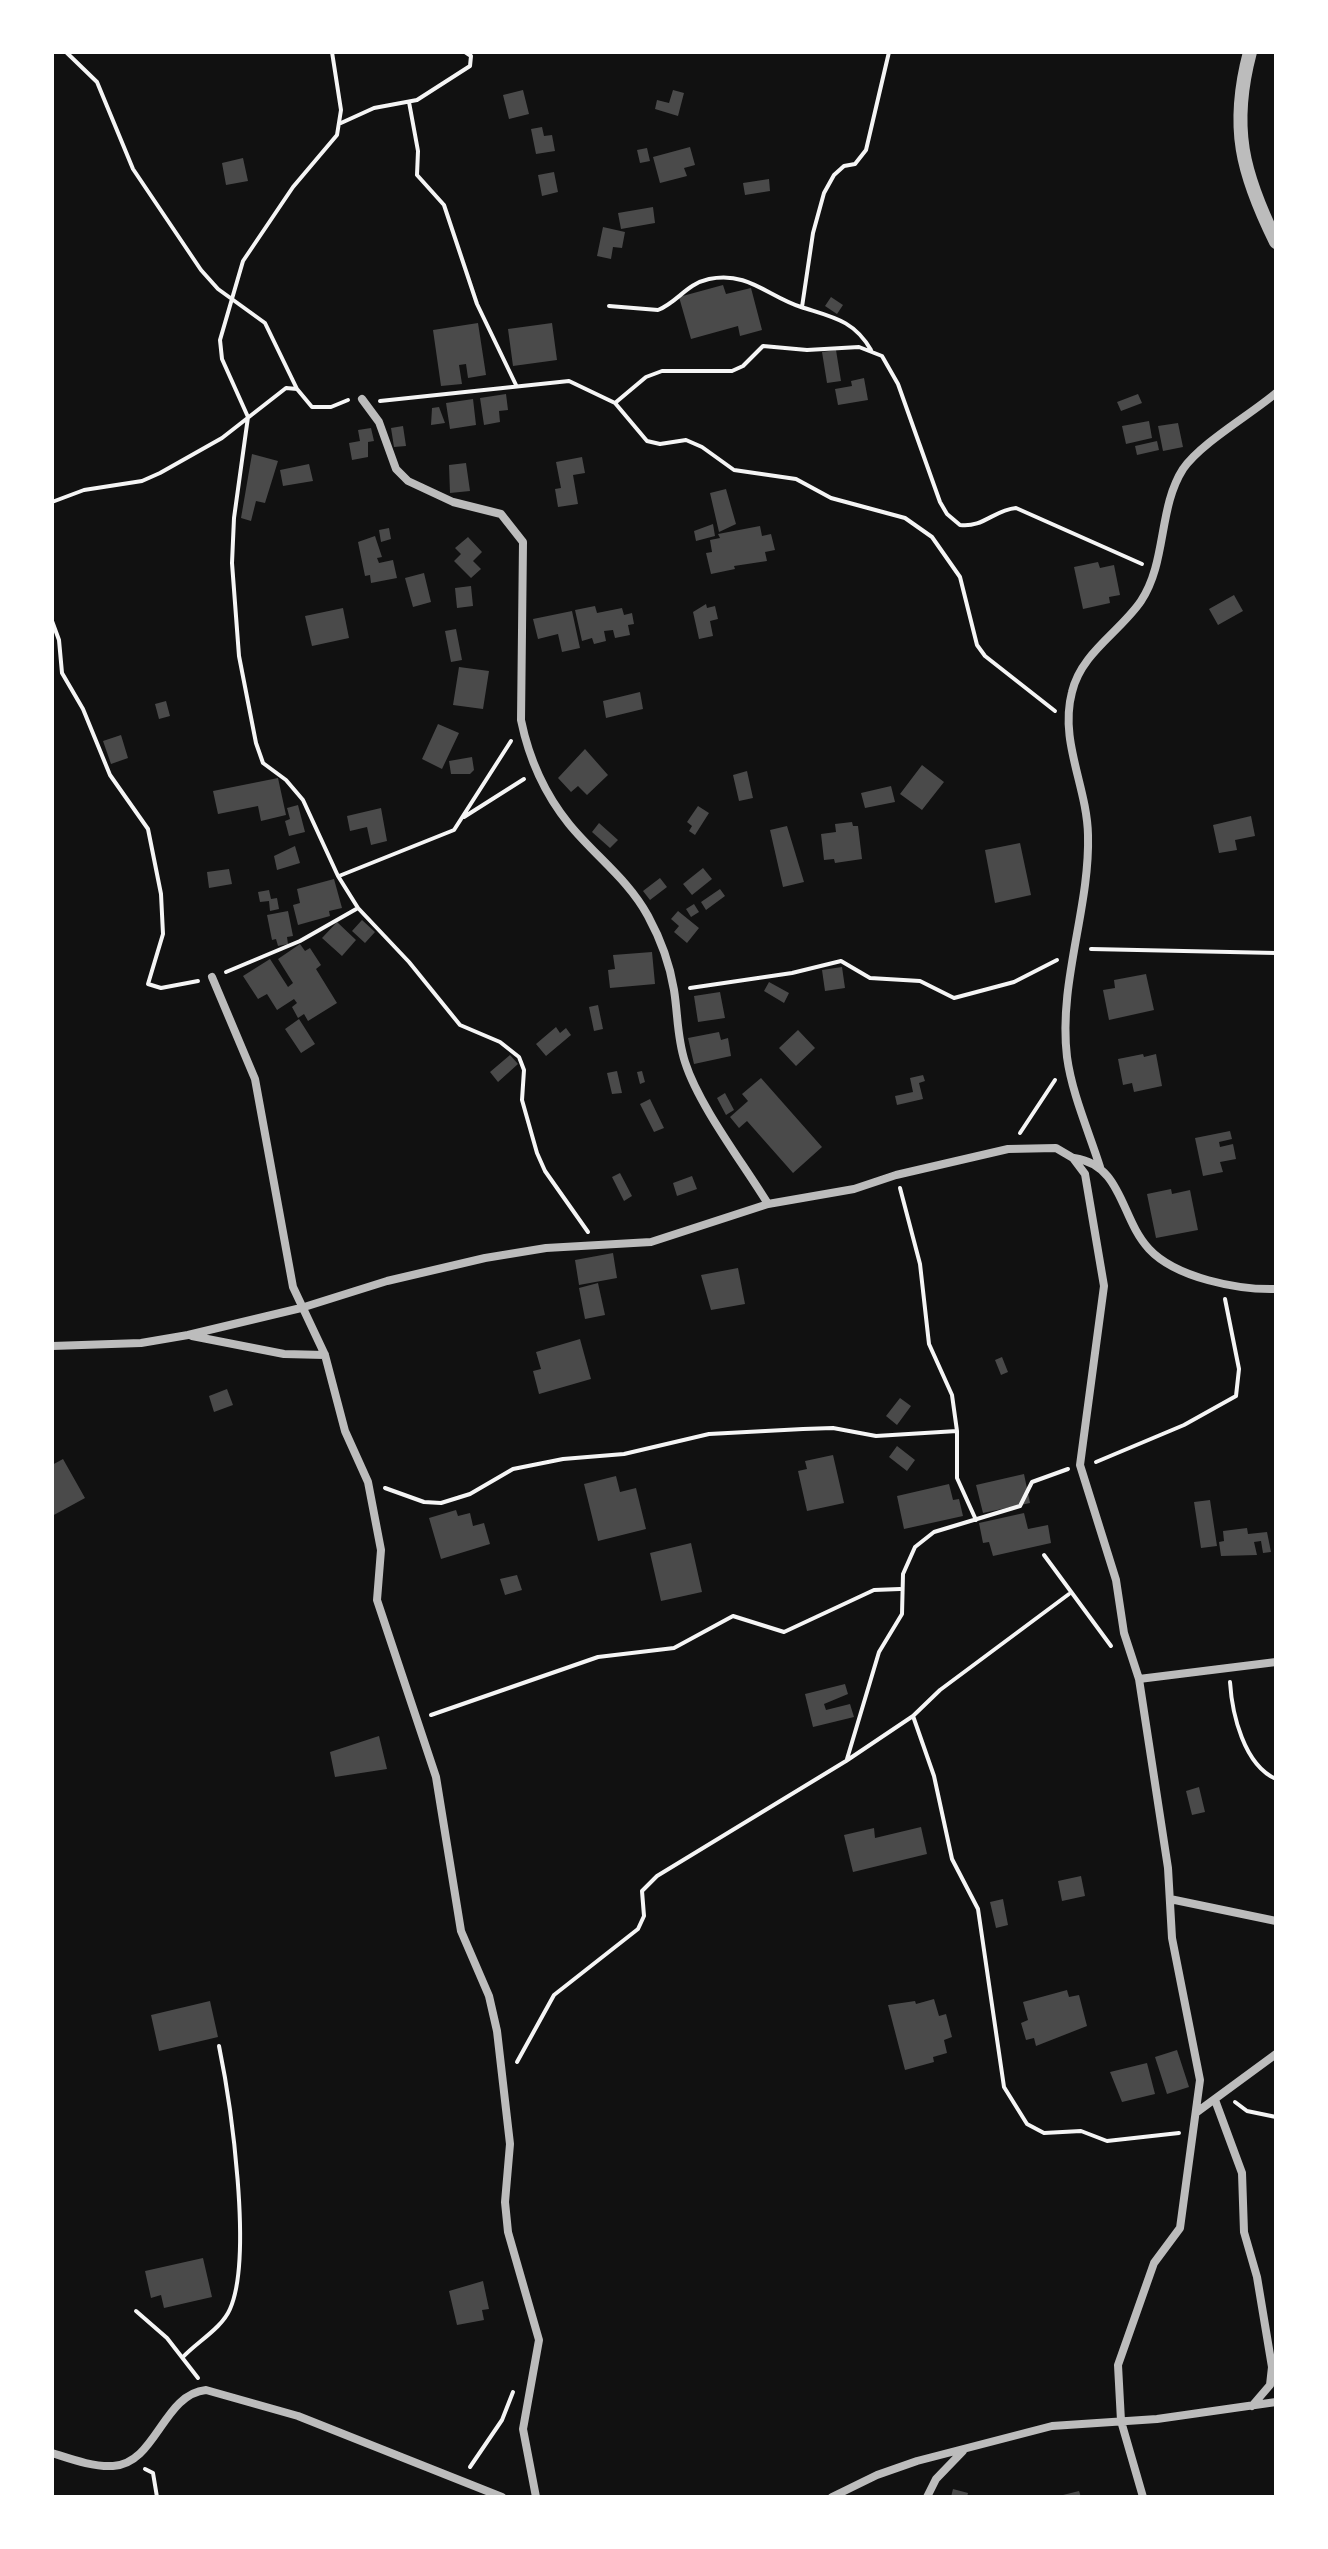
<!DOCTYPE html>
<style>
body{margin:0}
#map{position:relative;width:1328px;height:2549px;overflow:hidden;background:#111;font-family:Manrope,sans-serif}
canvas{display:block}
.frame{position:absolute;inset:0;border:54px solid #fff;pointer-events:none}
</style>
<div id="map">
<canvas width="1328" height="2549"></canvas>
<div class="frame"></div>
</div>
<script>
const c = document.querySelector('canvas').getContext('2d');
c.lineJoin = 'round';
function fillPath(path, color) {
  c.fillStyle = color;
  c.fill(path, 'evenodd');
}
function trace(path, color, width, dash) {
  c.strokeStyle = color;
  c.lineWidth = width;
  c.lineCap = dash ? 'butt' : 'round';
  c.setLineDash(dash || []);
  c.stroke(path);
}
fillPath(new Path2D(`
 M523 90 529 114 509 119 503 95Z
 M673 90 684 93 678 116 655 109 657 100 669 103Z
 M542 127 544 136 552 135 555 151 536 154 531 129Z
 M690 147 695 165 684 168 687 176 660 183 653 157Z
 M647 148 650 161 640 163 637 150Z
 M243 158 248 181 226 185 222 163Z
 M554 172 558 192 542 196 538 175Z
 M769 179 770 191 745 195 743 183Z
 M653 207 655 223 621 229 618 213Z
 M603 227 625 232 622 248 613 247 611 259 597 256Z
 M723 285 726 294 751 288 762 330 740 336 738 326 691 339 679 297Z
 M831 297 843 305 837 314 825 306Z
 M478 323 486 375 468 378 466 364 459 365 462 384 441 386 433 330Z
 M552 323 557 360 513 366 508 329Z
 M836 350 841 381 827 383 822 352Z
 M864 378 868 400 838 405 835 389 852 386 851 381Z
 M506 394 508 410 499 411 500 422 484 425 480 398Z
 M1138 394 1142 403 1121 411 1117 402Z
 M473 399 476 425 450 429 446 403Z
 M439 407 445 423 431 425 432 408Z
 M1149 421 1152 438 1126 444 1122 426Z
 M1178 423 1183 447 1163 451 1158 426Z
 M403 426 406 446 394 447 391 428Z
 M371 428 374 441 368 442V457L352 460 349 443 360 441 358 430Z
 M1157 441 1159 450 1137 455 1135 446Z
 M252 454 278 461 265 503 256 501 251 521 241 518Z
 M582 457 585 473 573 475 578 504 558 507 555 489 561 488 556 462Z
 M466 463 470 491 450 493 449 465Z
 M309 464 313 481 283 486 280 470Z
 M726 489 736 524 719 532 710 493Z
 M713 524 715 536 696 541 694 531Z
 M760 526 762 536 771 534 775 550 765 552 767 561 734 566 735 569 711 574 706 553 712 552 710 540 720 538 718 534Z
 M389 528 391 539 381 542 379 530Z
 M375 536 382 557 377 558 379 563 393 560 397 578 371 583 370 575 365 576 358 542Z
 M468 537 482 552 473 561 481 569 471 578 454 561 461 554 455 548Z
 M1098 562 1100 568 1114 565 1120 595 1109 597 1110 603 1083 609 1074 567Z
 M424 573 431 602 413 607 405 578Z
 M471 586 473 606 457 608 455 588Z
 M1234 595 1243 611 1218 625 1209 609Z
 M706 604 707 608 715 606 718 619 710 621 713 636 699 639 693 612Z
 M595 606 597 613 622 608 624 615 632 613 634 624 628 625 630 635 615 638 613 630 604 631 606 641 594 644 592 638 582 641 575 610Z
 M343 608 349 638 312 646 305 616Z
 M572 611 580 648 562 652 558 634 538 639 533 619Z
 M456 629 462 660 451 662 445 631Z
 M459 667 489 671 483 709 453 705Z
 M640 692 643 709 606 718 603 701Z
 M166 701 170 716 159 719 155 704Z
 M438 724 459 733 442 769 422 759Z
 M121 735 128 758 111 764 103 741Z
 M585 749 608 775 587 795 578 786 571 792 558 778Z
 M472 757 474 770 470 774H451L449 761Z
 M922 765 944 782 922 810 900 794Z
 M747 771 753 798 739 801 733 775Z
 M278 778 286 815 261 821 258 806 218 814 213 791Z
 M891 786 895 802 865 808 861 793Z
 M298 805 305 832 289 836 285 821 290 819 287 808Z
 M698 806 709 813 695 835 689 831 692 826 687 822Z
 M381 808 387 841 371 845 367 827 350 831 347 816Z
 M1251 816 1255 836 1235 840 1237 850 1219 853 1213 825Z
 M852 822 853 826H858L862 859 835 863 834 859 824 860 821 834 836 832 835 824Z
 M599 823 618 840 610 848 592 832Z
 M787 826 804 882 783 887 770 830Z
 M1020 843 1031 895 995 903 985 850Z
 M295 846 300 863 277 870 274 856Z
 M703 868 712 879 692 895 683 884Z
 M229 869 232 884 209 888 207 872Z
 M660 878 667 887 650 900 643 891Z
 M334 879 342 908 329 911 330 916 298 925 293 905 300 903 297 889Z
 M720 889 725 896 706 910 701 902Z
 M269 890 271 899 277 898 279 909 270 911 269 901 260 902 258 892Z
 M694 904 699 912 691 917 686 909Z
 M288 911 293 936 287 937 288 944 278 946 276 939 272 940 267 915Z
 M678 911 699 928 687 943 674 932 679 926 671 919Z
 M362 920 375 932 365 943 352 931Z
 M337 922 356 940 342 956 322 938Z
 M300 944 305 951 310 948 321 965 316 969 337 1003 308 1021 304 1014 298 1018 292 1007 297 1003 294 999 277 1010 267 994 258 999 243 976 270 959 288 987 293 983 278 959Z
 M652 952 655 984 610 988 608 970 615 969 613 955Z
 M842 967 845 988 825 991 822 970Z
 M1146 974 1154 1010 1109 1020 1103 990 1115 988 1114 980Z
 M769 982 789 993 784 1003 764 991Z
 M720 992 725 1018 698 1022 694 996Z
 M598 1005 603 1029 594 1031 589 1007Z
 M299 1019 315 1044 301 1053 285 1029Z
 M556 1027 560 1033 566 1028 571 1035 546 1056 536 1044Z
 M798 1030 815 1048 796 1066 779 1048Z
 M719 1032 721 1040 728 1038 731 1056 694 1064 688 1038Z
 M1143 1054 1144 1057 1156 1054 1162 1086 1134 1092 1132 1083 1123 1085 1118 1059Z
 M510 1055 518 1064 498 1082 490 1072Z
 M617 1071 622 1093 612 1094 607 1073Z
 M642 1071 645 1082 640 1084 637 1072Z
 M923 1075 925 1081 919 1083 923 1099 897 1105 895 1096 913 1092 910 1078Z
 M761 1078 822 1147 793 1173 747 1121 739 1128 730 1117 748 1101 742 1094Z
 M725 1093 734 1110 726 1115 717 1098Z
 M650 1099 664 1128 654 1132 640 1104Z
 M1230 1131 1232 1139 1219 1142 1220 1147 1233 1144 1236 1159 1220 1162 1223 1172 1203 1176 1195 1138Z
 M620 1173 632 1196 624 1201 612 1177Z
 M692 1176 697 1189 677 1196 673 1183Z
 M1171 1189 1172 1194 1190 1190 1198 1230 1156 1238 1147 1194Z
 M613 1253 617 1278 579 1285 575 1260Z
 M738 1268 745 1304 711 1310 701 1275Z
 M598 1283 605 1315 585 1319 579 1288Z
 M580 1339 591 1379 539 1394 533 1371 541 1369 536 1352Z
 M1002 1357 1008 1372 1001 1375 995 1360Z
 M227 1389 233 1405 214 1412 209 1396Z
 M900 1398 911 1406 897 1425 886 1416Z
 M897 1446 915 1460 907 1471 889 1457Z
 M833 1455 844 1503 807 1511 798 1471 807 1469 805 1461Z
 M63 1459 85 1498 52 1516V1465Z
 M1024 1474 1030 1503 983 1513 976 1485Z
 M616 1476 620 1492 636 1488 646 1529 598 1541 584 1484Z
 M949 1484 953 1500 959 1499 963 1516 904 1529 897 1496Z
 M1210 1500 1217 1546 1201 1548 1194 1502Z
 M456 1510 458 1516 470 1513 473 1526 484 1523 490 1544 441 1559 429 1518Z
 M1024 1513 1028 1529 1048 1525 1051 1543 993 1556 989 1542 983 1543 979 1523Z
 M1247 1528 1248 1534 1267 1532 1271 1552 1263 1553 1261 1541 1254 1542 1257 1555 1221 1556 1219 1542 1224 1541 1223 1531Z
 M691 1543 702 1592 661 1601 650 1553Z
 M517 1575 522 1590 505 1595 500 1579Z
 M845 1684 848 1694 824 1704 826 1710 850 1704 854 1717 813 1727 805 1694Z
 M379 1736 387 1769 335 1777 330 1752Z
 M1199 1787 1205 1812 1192 1815 1186 1791Z
 M921 1827 927 1854 853 1872 844 1835 874 1828 875 1838Z
 M1081 1876 1085 1896 1062 1901 1058 1881Z
 M1003 1899 1008 1925 996 1928 990 1902Z
 M1067 1990 1069 1997 1079 1995 1087 2026 1036 2046 1034 2038 1026 2040 1021 2023 1028 2020 1023 2002Z
 M934 1999 939 2016 946 2014 952 2037 944 2040 947 2053 933 2057 934 2062 905 2070 888 2005 915 2001 916 2004Z
 M210 2001 218 2037 159 2051 151 2015Z
 M1177 2050 1189 2087 1167 2094 1155 2057Z
 M1147 2063 1155 2094 1122 2102 1110 2072Z
 M203 2258 212 2297 164 2308 161 2295 151 2298 145 2271Z
 M483 2281 489 2309 482 2310 484 2320 457 2325 449 2291Z
 M953 2489 968 2493 967 2497H951Z
 M1079 2491 1081 2497H1060L1059 2496Z`), '#4a4a4a');
trace(new Path2D(`
 M66 52 97 82 133 169 201 270 218 289 265 323 297 389
 M332 52 341 110 337 135 293 187 243 261 220 340 222 359 248 417 234 518 232 563 239 656 256 743 263 763 286 780 303 800 338 876 358 908 409 962 460 1025 500 1042 519 1057 524 1070 522 1100 537 1153 545 1171 588 1232
 M409 102 418 151 417 175 444 205 477 304 516 385
 M341 123 374 108 417 100 470 66 471 56 465 52
 M609 306 658 310C678 302 686 284 709 279 748 271 767 296 801 307 832 317 854 320 871 350
 M802 307 813 233 824 193 834 175 844 166 855 164 866 150 889 52
 M380 401 569 381 615 403 647 441 660 444 686 440 702 447 734 470 796 479 831 498 905 518 932 537 960 577 977 645 985 656 1055 711
 M615 403 646 377 662 371H732L743 366 763 346 807 350 859 347 882 356 898 384 940 502 947 514 960 525C983 528 994 510 1016 508L1142 564
 M52 502 84 490 142 481 160 473 222 438 286 388 297 389 312 407H331L348 400
 M52 621 59 640 62 673 83 709 110 775 148 829 161 894 163 934 148 984 161 988 198 981
 M464 817 524 779
 M339 876 454 830 511 741
 M1091 949 1276 953
 M226 972 300 941 358 908
 M690 988 792 973 841 961 870 978 920 981 954 998 1014 982 1057 960
 M1020 1133 1055 1080
 M900 1188 920 1264 929 1344 952 1395 957 1431V1478L976 1520
 M1096 1462 1184 1425 1236 1396 1239 1369 1225 1299
 M385 1488 424 1502 441 1503 470 1494 513 1469 563 1459 624 1454 709 1434 803 1429 833 1428 876 1436 957 1431
 M1044 1555 1111 1646
 M1230 1682C1232 1714 1244 1765 1276 1779
 M431 1715 598 1657 674 1648 733 1616 784 1632 874 1590 900 1589
 M913 1716 934 1776 952 1859 978 1909 1004 2087 1027 2124 1044 2133 1081 2131 1107 2141 1179 2133
 M847 1759 879 1652 902 1614 903 1574 915 1547 934 1532 1020 1506 1032 1482 1068 1469
 M517 2062 554 1995 638 1929 644 1916 642 1891 657 1876 846 1761 913 1716 940 1690 1069 1594
 M1235 2102 1247 2111 1276 2117
 M136 2311 167 2338 198 2378
 M183 2357C197 2342 222 2328 230 2309 253 2257 231 2104 219 2046
 M470 2467 502 2420 513 2392
 M145 2469 153 2473 157 2497`), '#f5f5f5', 4);
trace(new Path2D(`
 M362 399 379 422 396 469 408 481 453 502 501 514 523 542 521 720C529 759 544 793 569 824 595 856 628 879 648 916 660 938 670 965 674 990 678 1015 677 1038 685 1062 699 1106 743 1163 768 1204
 M212 977 255 1079 293 1287 325 1355 345 1431 368 1482 381 1550 377 1600 436 1777 461 1931 489 1996 497 2031 510 2144 505 2202 508 2232 539 2340 523 2429 536 2497
 M1074 1158C1123 1165 1120 1218 1149 1249 1176 1278 1238 1290 1276 1289
 M1100 1167C1089 1132 1072 1094 1067 1057 1058 983 1090 908 1088 835 1087 786 1059 741 1072 692 1081 653 1120 632 1141 601 1167 562 1158 508 1183 469 1201 443 1250 415 1276 393
 M192 1336 284 1354 325 1355
 M52 1346 141 1343 188 1335 301 1308 387 1281 485 1258 546 1248 651 1242 768 1204 854 1189 896 1175 1008 1149 1056 1148 1073 1158 1085 1174 1104 1286 1080 1465 1116 1580 1124 1633 1139 1679 1168 1868 1172 1938 1200 2080 1180 2228 1154 2263 1118 2365 1121 2421 1143 2497
 M1139 1679 1276 1662
 M1170 1899 1276 1921
 M1215 2100 1242 2173 1244 2232 1257 2277 1272 2367 1270 2385 1252 2406
 M1197 2112 1276 2054
 M52 2453C71 2459 92 2467 113 2466 156 2464 163 2394 206 2390L298 2416 502 2497
 M832 2497 877 2475 917 2461 1052 2426 1157 2419 1276 2402
 M927 2497 936 2479 963 2451`), '#bcbcbc', 8);
trace(new Path2D(`
 M1250 52C1230 127 1242 173 1276 242`), '#bcbcbc', 14);
</script>
